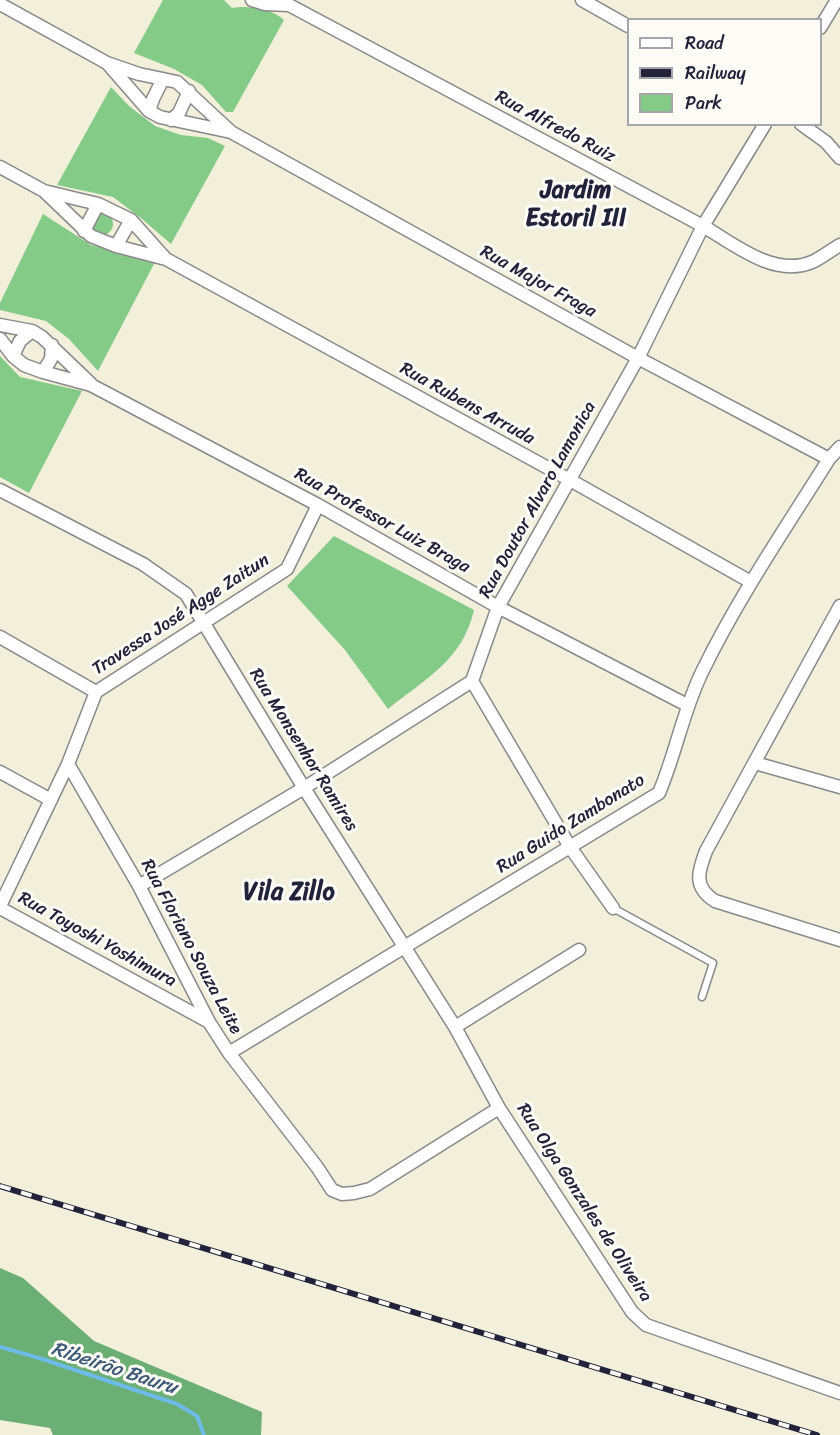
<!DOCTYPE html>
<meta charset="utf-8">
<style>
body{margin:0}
#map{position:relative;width:840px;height:1435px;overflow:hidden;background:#f2efdb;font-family:Sriracha,sans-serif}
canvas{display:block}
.legend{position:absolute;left:627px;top:18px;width:195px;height:108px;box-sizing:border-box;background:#fdfcf7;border:2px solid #a5a5ac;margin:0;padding:8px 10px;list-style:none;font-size:18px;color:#22223b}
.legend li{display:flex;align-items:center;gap:12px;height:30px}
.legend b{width:30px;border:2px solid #a5a5ac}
</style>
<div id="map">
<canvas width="840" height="1435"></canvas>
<ul class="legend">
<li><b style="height:8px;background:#fff"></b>Road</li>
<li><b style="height:8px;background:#22223b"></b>Railway</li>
<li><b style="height:16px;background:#84cb87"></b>Park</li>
</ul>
</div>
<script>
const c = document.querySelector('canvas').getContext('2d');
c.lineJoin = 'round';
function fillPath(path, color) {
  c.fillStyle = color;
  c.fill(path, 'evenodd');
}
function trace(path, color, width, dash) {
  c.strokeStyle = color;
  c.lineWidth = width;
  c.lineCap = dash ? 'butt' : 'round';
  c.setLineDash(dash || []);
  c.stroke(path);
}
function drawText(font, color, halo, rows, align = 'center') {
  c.font = font + ' Sriracha,sans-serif';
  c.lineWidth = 6;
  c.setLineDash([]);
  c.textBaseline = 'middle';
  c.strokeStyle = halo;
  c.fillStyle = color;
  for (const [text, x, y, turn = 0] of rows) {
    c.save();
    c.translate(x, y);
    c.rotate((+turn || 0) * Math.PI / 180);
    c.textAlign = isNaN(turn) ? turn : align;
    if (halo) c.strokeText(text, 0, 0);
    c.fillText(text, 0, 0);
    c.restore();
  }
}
fillPath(new Path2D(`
 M163 0H224L232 8C247 5 272 8 284 20L233 112H226L202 85 174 69 134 53Z
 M111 87 129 106 155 126 181 135 208 138 225 146 171 244 142 219 113 197 57 185Z
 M91 224a11 11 0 1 1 22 0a11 11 0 1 1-22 0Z
 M43 214 91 245 155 262 98 371 69 339 46 321 0 310V303Z
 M0 356 20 377 82 391 29 493 0 477Z
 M334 536 474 610C462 661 426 678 388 709L345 650 287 586Z`), '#84cb87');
fillPath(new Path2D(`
 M0 1268 23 1278 94 1341 262 1412 261 1435H53L50 1428 0 1420Z`), '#6baf74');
trace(new Path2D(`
 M0 1347 39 1358 177 1404 197 1416 204 1435`), '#6dbbe7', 4);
const service = new Path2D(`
 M613 908 713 963 702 997`);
const minor = new Path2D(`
 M252 0 265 4 289 5
 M285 0 289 5 703 226C734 244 774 278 812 262 821 258 831 250 840 245
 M582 0 628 26
 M0 4 107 63 139 74 177 82 231 132 638 358 829 459
 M820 28 837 0
 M108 64 149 111 160 117 231 132
 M149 111 153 99 163 79
 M171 120 179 113 189 91
 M801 124 826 142 840 158
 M0 167 44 191 98 204 131 220 165 258
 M44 191 91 236 116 246 166 259 570 480 751 582
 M84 231 98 204
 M116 246 131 220
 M0 325 32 331 42 337 91 384
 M0 339 13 356 24 365 43 372 91 385 318 505 498 607 687 705
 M13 356 20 341 32 331
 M43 372 51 359 52 345
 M0 490 143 564 186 594 304 788 455 1027 499 1108 632 1312 646 1325 840 1393
 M840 606 706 851C698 872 693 887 715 901L840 940
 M0 637 96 692
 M472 681 570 847 613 908
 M96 692 287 569 318 505
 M755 763 840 787
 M68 764 139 886 209 1022 229 1053 317 1167 332 1190 342 1194 354 1193 370 1189 499 1108
 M0 772 51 800
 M139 886 304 788 472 681 498 607 638 358 703 226 765 124
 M0 906 68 764 96 692
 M0 908 209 1022
 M455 1027 579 950
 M229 1053 659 793C676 753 683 711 702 672 738 598 785 529 829 459L840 447`);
trace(service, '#8a888b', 9);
trace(minor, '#8a888b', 15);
trace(service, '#fff', 6);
trace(minor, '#fff', 12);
const rail = new Path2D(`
 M0 1186 817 1435`);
trace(rail, '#22223b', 6);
trace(rail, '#fdfcf7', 4, [11]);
drawText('18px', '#22223b', '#fdfcf7', [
 ["Rua Alfredo Ruiz",555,127,28],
 ["Rua Major Fraga",538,282,29],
 ["Rua Rubens Arruda",467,404,29],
 ["Rua Doutor Alvaro Lamonica",538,500,-61],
 ["Rua Professor Luiz Braga",382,521,29],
 ["Travessa José Agge Zaitun",181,615,-33],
 ["Rua Monsenhor Ramires",303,750,58],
 ["Rua Guido Zambonato",571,824,-32],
 ["Rua Toyoshi Yoshimura",97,940,29],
 ["Rua Floriano Souza Leite",191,947,62],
 ["Rua Olga Gonzales de Oliveira",584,1203,57]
]);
drawText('italic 20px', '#3c5877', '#fdfcf7', [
 ["Ribeirão Bauru",114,1369,18]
]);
drawText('bold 24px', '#22223b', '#fdfcf7', [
 ["Jardim",576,191],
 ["Estoril III",576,219],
 ["Vila Zillo",289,893]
]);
</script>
